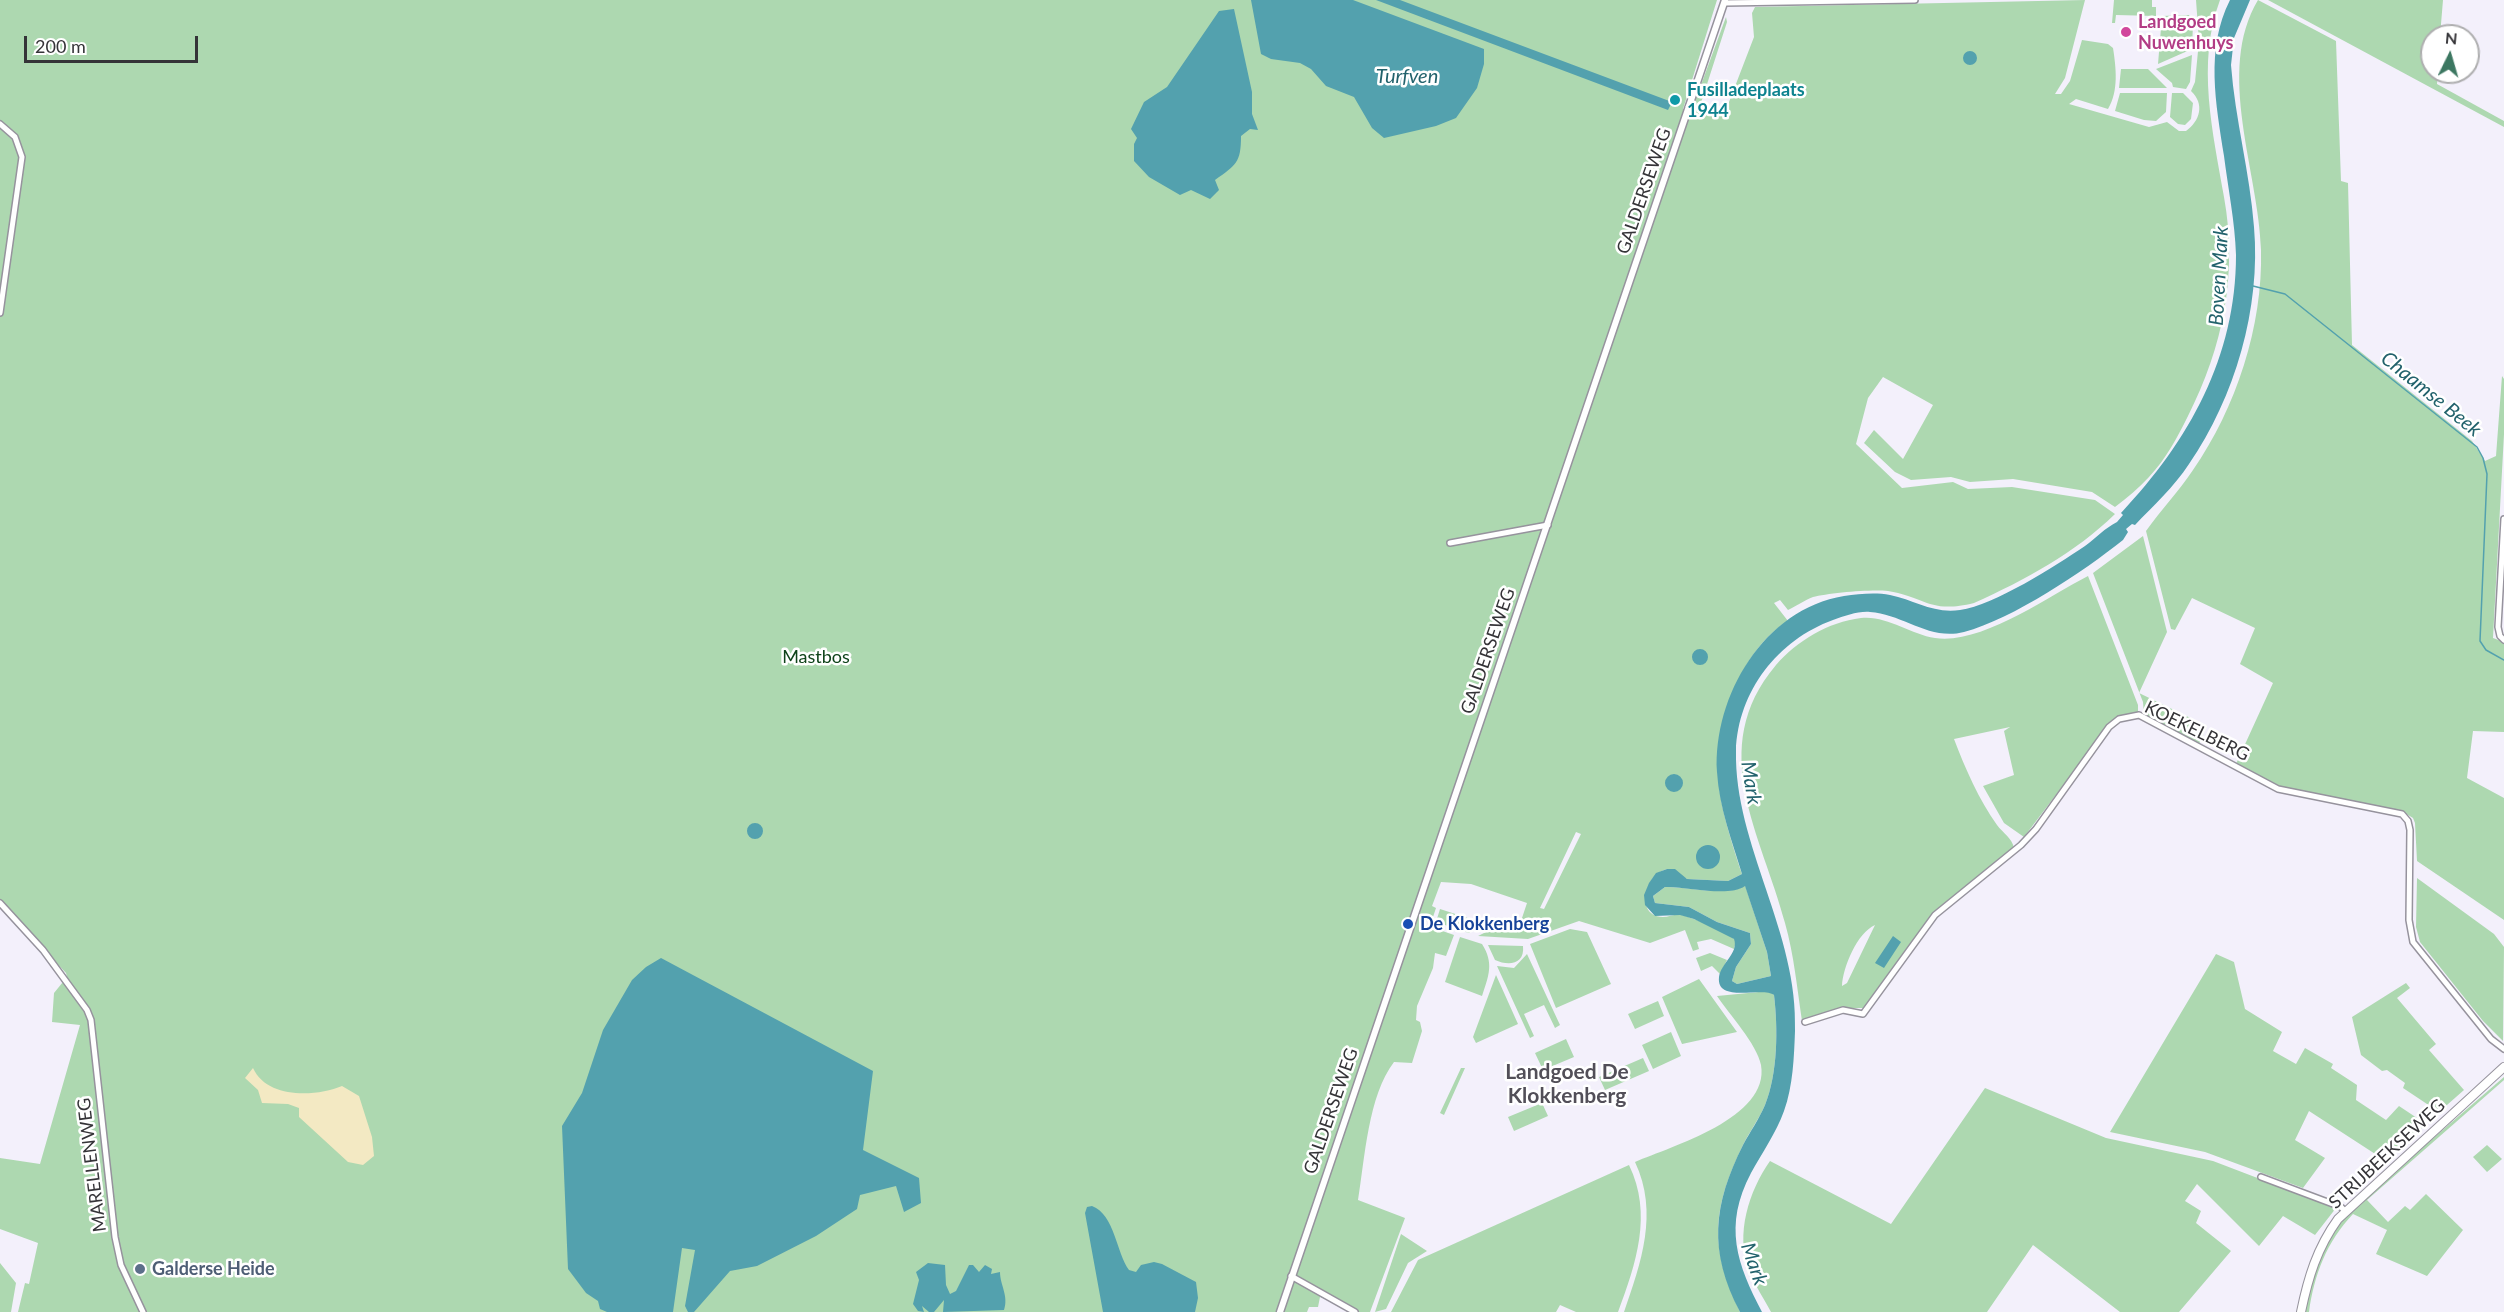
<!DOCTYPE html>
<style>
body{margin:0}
#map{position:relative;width:2504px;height:1312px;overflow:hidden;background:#f3f0fb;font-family:Lato,sans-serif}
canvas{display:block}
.north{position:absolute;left:2420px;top:24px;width:60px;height:60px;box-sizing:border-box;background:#fff;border:2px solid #aeaeaf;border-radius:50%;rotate:5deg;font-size:16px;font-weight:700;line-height:24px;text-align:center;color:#353438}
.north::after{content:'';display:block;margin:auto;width:21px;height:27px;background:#3c7761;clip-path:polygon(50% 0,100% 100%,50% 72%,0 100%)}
.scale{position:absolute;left:24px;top:36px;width:174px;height:27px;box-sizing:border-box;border:3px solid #353438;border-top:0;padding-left:8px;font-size:18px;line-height:21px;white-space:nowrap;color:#353438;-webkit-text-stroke:4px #fff;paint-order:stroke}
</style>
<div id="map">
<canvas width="2504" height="1312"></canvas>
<div class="north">N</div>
<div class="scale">200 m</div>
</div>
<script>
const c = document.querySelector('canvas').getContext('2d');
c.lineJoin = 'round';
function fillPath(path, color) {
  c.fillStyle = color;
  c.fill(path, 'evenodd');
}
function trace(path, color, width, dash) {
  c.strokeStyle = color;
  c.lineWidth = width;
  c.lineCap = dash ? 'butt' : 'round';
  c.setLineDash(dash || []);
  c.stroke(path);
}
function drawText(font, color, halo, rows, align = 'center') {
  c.font = font + ' Lato,sans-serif';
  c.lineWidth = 5;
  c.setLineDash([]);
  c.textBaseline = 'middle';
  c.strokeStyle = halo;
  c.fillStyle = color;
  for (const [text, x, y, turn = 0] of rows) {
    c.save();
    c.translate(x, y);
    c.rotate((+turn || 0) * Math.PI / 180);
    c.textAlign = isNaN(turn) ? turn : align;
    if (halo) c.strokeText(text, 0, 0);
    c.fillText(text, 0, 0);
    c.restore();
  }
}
fillPath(new Path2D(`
 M0 0H1717L1683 109 1691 112 1726 17 1727 22 1700 106 1702 110 1724 115 1754 37 1752 13 1755 7 2085 0 2065 78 2055 94H2061L2070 81 2082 40 2108 44 2113 48C2116 67 2119 91 2108 109L2076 99 2069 104 2149 127 2167 122 2179 131H2186C2200 121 2205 104 2191 91L2195 82 2199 41 2196 0H2220C2196 63 2213 133 2224 197 2238 274 2223 347 2188 416 2177 438 2166 459 2149 477 2139 488 2127 498 2115 507L2092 492 2013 479 1970 482 1951 477 1911 480 1895 472 1864 443 1874 430 1903 459 1933 405 1883 377 1868 398 1856 444 1902 488 1953 482 1968 489 2012 487 2095 500 2115 514C2075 553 2025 580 1974 603 1929 614 1926 597 1888 591 1872 589 1828 593 1813 597 1805 600 1796 606 1788 610L1780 600 1774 603 1788 621C1766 634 1749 658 1738 681 1704 754 1718 800 1742 874L1728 881 1687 879 1667 869C1657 872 1652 877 1648 887 1642 901 1646 917 1663 917 1669 917 1676 913 1682 915 1694 919 1729 931 1736 941L1734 949 1711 939 1697 942 1699 949 1693 951 1685 930 1650 943 1579 921 1528 939 1478 936 1490 930H1518L1527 903 1471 884 1441 882 1432 906 1436 908 1432 920 1427 919 1425 925 1454 935 1446 956 1435 953 1433 968 1417 1006 1416 1020 1420 1022 1422 1031 1412 1063 1394 1062C1368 1096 1365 1158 1358 1200L1405 1218 1370 1312H1359L1320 1297 1318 1307H1309L1307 1312H18L25 1283 29 1284 38 1243 0 1229V1158L40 1164 80 1025 52 1022 54 993 67 977 66 973 0 903ZM1576 832 1581 834 1544 909 1540 908Z
 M2114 0H2152V7H2156V16L2116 15 2115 23H2112Z
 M2258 0 2336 41 2341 181 2348 183 2352 345 2472 441 2485 461 2496 456 2502 376 2504 379V434L2493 638 2504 642V732L2473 731 2467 778 2504 798V920L2417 861 2415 823 2413 818 2400 810 2285 789 2236 764 2273 683 2240 664 2255 628 2192 598 2175 630 2171 629 2146 531C2161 510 2179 491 2193 470 2236 408 2263 326 2261 250 2259 172 2215 72 2258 0Z
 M2268 0H2443L2440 36H2432V72H2438L2437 84 2504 121V127Z
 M2189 15 2193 23 2192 49 2158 64 2162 16Z
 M2192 55 2190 82 2186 89 2173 87 2172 83 2156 69Z
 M2121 69H2148L2167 88H2119Z
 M2120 93H2167L2166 112 2156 121 2144 120 2115 111Z
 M2172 93H2183L2193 103 2191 119 2185 125 2178 124 2170 117Z
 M2143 536 2167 632 2139 693 2207 726 2199 744 2144 715 2143 702 2093 573Z
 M2088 576 2138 705V712L2123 715 2108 726 2024 837 2004 823 1983 786 2014 775 2004 731 2010 727 1954 739C1965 768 1979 800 1997 825 2003 833 2012 838 2014 848L1937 909 1864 1008H1847L1802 1021C1797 988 1794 955 1785 923 1762 835 1705 749 1776 665 1797 641 1828 622 1861 618 1886 615 1910 634 1935 638 1981 645 2047 597 2088 576ZM1875 925 1847 983 1842 986C1843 967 1857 933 1875 925Z
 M2417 878 2494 934 2504 947 2503 1041 2483 1021 2420 942 2416 927Z
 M1745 885 1767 952 1771 976 1737 984 1732 981 1736 967 1751 944 1750 933 1717 922 1689 907 1655 903 1653 896 1665 887C1686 886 1728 898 1745 885Z
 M1440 909 1483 923 1469 933 1436 922Z
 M1570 929 1587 932 1611 984 1556 1008 1530 944Z
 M1460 937 1482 944C1494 963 1489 975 1482 996L1445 982Z
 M1488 945 1523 946C1525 965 1508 966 1495 960Z
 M1710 953 1727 960 1720 974 1712 966 1701 971 1696 958Z
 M1527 954 1560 1025 1555 1028 1544 1005 1524 1014 1534 1036 1530 1038 1497 966 1514 968Z
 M2216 954 2234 962 2245 1009 2282 1032 2273 1051 2296 1064 2305 1048 2333 1064 2331 1068 2357 1085 2356 1100 2386 1120 2399 1106 2426 1124 2386 1161 2309 1111 2295 1140 2325 1158 2303 1188 2205 1152 2110 1132Z
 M1496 975 1518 1024 1476 1043 1473 1037Z
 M1699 979 1737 1032 1682 1044 1662 997Z
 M2406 983 2410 988 2397 998 2436 1044 2429 1050 2464 1090 2439 1112 2403 1088 2405 1083 2387 1070 2382 1071 2361 1055 2352 1017Z
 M1769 991 1774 995C1778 1028 1778 1073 1765 1105 1759 1119 1750 1131 1743 1145 1712 1209 1709 1247 1740 1312H1624C1641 1263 1659 1213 1635 1162 1672 1146 1770 1118 1761 1065 1757 1044 1729 1014 1717 996Z
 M1658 1001 1664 1016 1635 1029 1628 1014Z
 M1671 1032 1681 1056 1653 1069 1642 1045Z
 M1566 1039 1574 1057 1543 1070 1535 1053Z
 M1643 1058 1649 1071 1605 1090 1599 1077Z
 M1461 1068H1465L1444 1115 1440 1113Z
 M2504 1077V1080L2367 1200 2388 1222 2405 1206 2410 1210 2426 1194 2463 1230 2427 1276 2376 1254 2387 1230 2353 1214C2327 1241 2314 1275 2309 1312H2304C2312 1270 2327 1235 2357 1204Z
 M1985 1088 2106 1138 2213 1161 2336 1208 2315 1235 2283 1216 2259 1246 2197 1184 2185 1201 2201 1211 2196 1223 2231 1251 2179 1312H2120L2033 1245 1987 1312H1771C1764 1299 1755 1285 1749 1271 1735 1234 1749 1191 1770 1161L1891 1224Z
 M1542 1103 1548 1116 1514 1131 1508 1117Z
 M2487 1145 2502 1159 2487 1172 2473 1157Z
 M1629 1165C1653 1214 1636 1264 1618 1312H1576L1560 1305 1556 1312H1391L1418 1260Z
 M1401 1234 1427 1251 1408 1263 1386 1309 1375 1312Z
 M0 1263 16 1283 11 1312H0Z`), '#add8b0');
fillPath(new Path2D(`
 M253 1068C267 1099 316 1097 342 1086L359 1096 372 1137 374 1156 363 1165 348 1162 299 1117V1108L288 1104 262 1103 258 1090 245 1078Z`), '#f3e9c3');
fillPath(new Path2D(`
 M1251 0H1353L1484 49V64L1477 88 1456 118 1436 126 1384 138 1372 128 1354 97 1326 86 1311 69 1300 63 1271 59 1261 54Z
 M1376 0H1400L1672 102 1668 110Z
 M2230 0H2250L2234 38 2231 65C2235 119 2250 173 2254 227 2261 308 2235 397 2189 464 2174 487 2153 506 2135 525L2132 524 2126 529 2128 532 2123 540C2084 571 2013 619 1964 632 1929 641 1903 614 1870 612 1858 611 1845 616 1833 620 1778 640 1738 691 1736 751 1734 845 1799 933 1795 1031 1794 1057 1793 1086 1784 1111 1776 1133 1762 1153 1751 1173 1723 1226 1737 1264 1762 1312H1740C1708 1251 1713 1205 1743 1145 1750 1132 1759 1119 1765 1105 1778 1073 1778 1028 1774 995 1763 986 1716 1004 1719 977 1721 963 1739 953 1734 939L1694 919 1680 915 1655 916 1645 905 1644 895 1649 883 1656 873 1667 869H1675L1687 879 1728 881 1742 874C1732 841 1719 807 1717 772 1713 696 1764 609 1844 596 1859 594 1875 592 1890 595 1915 600 1933 614 1960 610 1995 605 2055 566 2085 546 2096 538 2105 528 2117 522L2123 515 2121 513C2189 441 2236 357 2236 255 2235 222 2228 188 2224 156 2216 104 2205 49 2230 0ZM1745 886 1767 952 1771 976 1737 984 1732 981 1736 967 1751 944 1750 933 1717 922 1689 907 1655 903 1653 896 1665 887C1686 886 1728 898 1745 886Z
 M1234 9 1252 92V114L1258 130 1250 129 1241 136C1241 163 1236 165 1215 180L1219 190 1210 199 1191 190 1180 195 1149 177 1134 161V144L1137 138 1131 129 1144 102 1167 87 1219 11Z
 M1963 58a7 7 0 1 1 14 0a7 7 0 1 1-14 0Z
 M1692 657a8 8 0 1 1 16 0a8 8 0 1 1-16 0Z
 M1665 783a9 9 0 1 1 18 0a9 9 0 1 1-18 0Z
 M747 831a8 8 0 1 1 16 0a8 8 0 1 1-16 0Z
 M1696 857a12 12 0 1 1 24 0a12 12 0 1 1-24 0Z
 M1893 936 1901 942 1884 968 1875 963Z
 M661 958 873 1071 863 1150 919 1178 921 1203 904 1212 896 1186 860 1195 857 1209 816 1236 757 1266 730 1271 694 1312H688L685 1306 695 1250 682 1248 673 1312H607L600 1309 598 1301 586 1293 568 1269 562 1126 582 1093 603 1030 632 980 646 967Z
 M1092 1206C1115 1215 1116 1252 1129 1270L1136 1272 1141 1265 1154 1262 1162 1264 1196 1282 1198 1298 1195 1312H1103L1085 1213 1087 1207Z
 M928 1263 945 1265 946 1285 950 1294 956 1291 969 1265H973L979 1272 985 1265 992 1269 991 1274 1000 1272C1000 1285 1009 1296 1004 1310L943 1312 944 1300 934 1312H929L922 1306 924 1312 918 1311 913 1304 919 1280 916 1272Z`), '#53a1ae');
trace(new Path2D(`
 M2253 286 2285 294 2477 447 2483 458 2487 474 2480 641 2486 650 2504 660`), '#53a1ae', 1.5);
const minor = new Path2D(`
 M1724 3 1915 0
 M0 124 15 137 22 157 0 313
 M2504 519 2498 627 2500 636 2504 640
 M1450 543 1548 525
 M0 903 43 950 87 1010 91 1020 115 1237 121 1265 143 1312
 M1805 1022 1843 1010 1863 1014 1935 915 2021 845 2036 829 2109 727 2119 719 2139 715 2278 789 2402 814 2408 821 2410 830 2409 920 2413 942 2491 1039 2504 1049
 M2261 1177 2341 1207 2345 1211
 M1291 1276 1355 1312`);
const tertiary = new Path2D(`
 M1280 1312 1725 0`);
const secondary = new Path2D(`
 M2301 1312C2308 1278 2317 1248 2338 1219L2504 1067`);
trace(minor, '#96939d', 8);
trace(tertiary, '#96939d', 9);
trace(secondary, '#96939d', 10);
trace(minor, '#fff', 5);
trace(tertiary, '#fff', 6);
trace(secondary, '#fff', 8);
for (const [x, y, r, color] of [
 [2126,32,6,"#d1479c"],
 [1675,100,6,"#0f9aa8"],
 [1408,924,6,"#1a4fb4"],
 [140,1269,6,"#5c6f8a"]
]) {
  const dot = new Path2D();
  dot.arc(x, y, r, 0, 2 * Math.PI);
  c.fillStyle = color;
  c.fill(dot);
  trace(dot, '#fff', 2);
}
drawText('bold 18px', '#b23c85', '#fff', [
 ["Landgoed",2138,22],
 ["Nuwenhuys",2138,43]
], 'left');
drawText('bold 18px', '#0d838f', '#fff', [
 ["Fusilladeplaats",1687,90],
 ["1944",1687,111]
], 'left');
drawText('18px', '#353438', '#fff', [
 ["GALDERSEWEG",1644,191,-71],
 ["GALDERSEWEG",1488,651,-71],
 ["KOEKELBERG",2197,731,26],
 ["GALDERSEWEG",1331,1111,-71],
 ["STRIJBEEKSEWEG",2387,1154,-43],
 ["MARELLENWEG",92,1165,-97]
]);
drawText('18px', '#0f431a', '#fff', [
 ["Mastbos",816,657]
]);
drawText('bold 18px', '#164399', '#fff', [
 ["De Klokkenberg",1420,924]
], 'left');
drawText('bold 18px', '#4e5e75', '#fff', [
 ["Galderse Heide",152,1269]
], 'left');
drawText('italic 20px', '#22626c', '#fff', [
 ["Turfven",1407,77],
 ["Boven Mark",2219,276,-87],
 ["Chaamse Beek",2431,394,39],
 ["Mark",1751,783,81],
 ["Mark",1754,1264,71]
]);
drawText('bold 21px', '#524f58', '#fff', [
 ["Landgoed De",1567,1072],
 ["Klokkenberg",1567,1096]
]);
</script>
